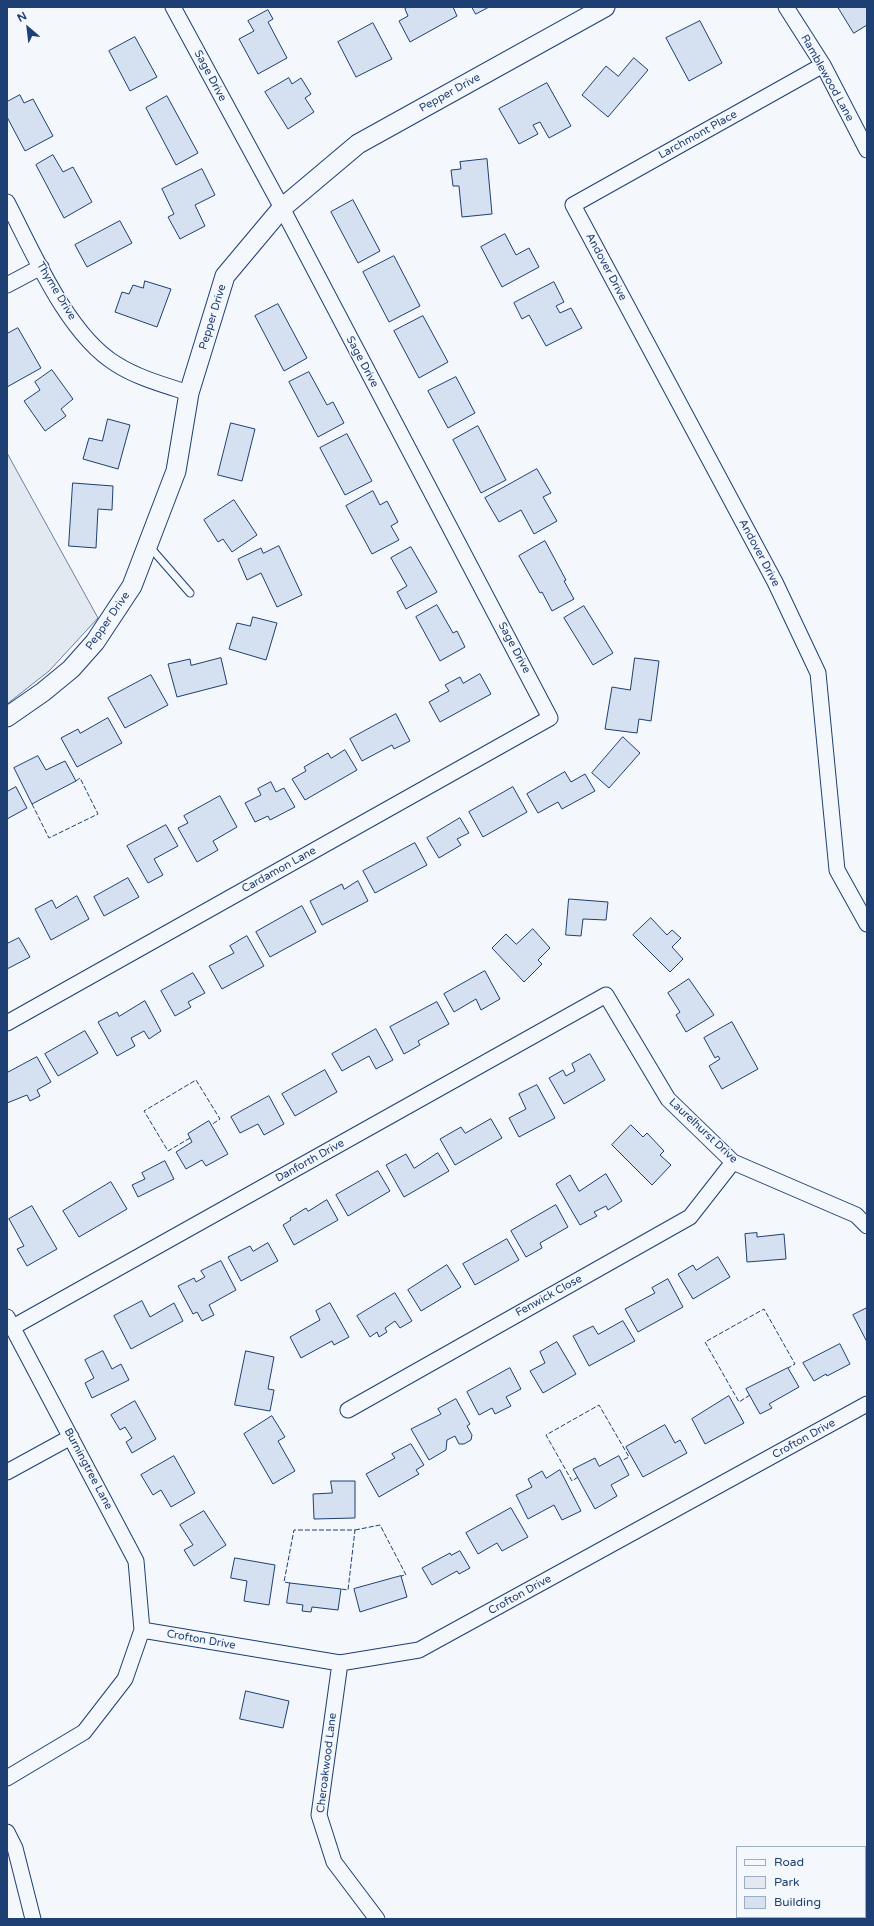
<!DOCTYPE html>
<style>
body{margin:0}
#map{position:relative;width:874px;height:1926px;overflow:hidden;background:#f4f7fb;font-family:"Varela Round",sans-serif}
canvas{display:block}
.frame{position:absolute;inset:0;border:8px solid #1d3f73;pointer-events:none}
.legend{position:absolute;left:736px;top:1846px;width:130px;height:72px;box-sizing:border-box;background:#f4f7fb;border:1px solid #9eadc5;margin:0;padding:5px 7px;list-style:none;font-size:12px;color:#1d3f73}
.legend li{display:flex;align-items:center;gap:8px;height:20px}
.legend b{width:20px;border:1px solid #9eadc5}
.north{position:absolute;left:8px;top:8px;width:40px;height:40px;-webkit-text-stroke:3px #f4f7fb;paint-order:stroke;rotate:332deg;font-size:11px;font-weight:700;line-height:16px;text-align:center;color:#1d3f73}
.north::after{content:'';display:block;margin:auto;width:14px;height:18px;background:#1d3f73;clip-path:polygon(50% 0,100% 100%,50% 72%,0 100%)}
</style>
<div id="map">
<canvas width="874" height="1926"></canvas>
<div class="frame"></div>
<ul class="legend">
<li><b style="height:5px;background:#f4f7fb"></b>Road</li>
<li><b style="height:11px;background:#e3e9f0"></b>Park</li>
<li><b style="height:11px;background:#d5e0f0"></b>Building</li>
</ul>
<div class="north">N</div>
</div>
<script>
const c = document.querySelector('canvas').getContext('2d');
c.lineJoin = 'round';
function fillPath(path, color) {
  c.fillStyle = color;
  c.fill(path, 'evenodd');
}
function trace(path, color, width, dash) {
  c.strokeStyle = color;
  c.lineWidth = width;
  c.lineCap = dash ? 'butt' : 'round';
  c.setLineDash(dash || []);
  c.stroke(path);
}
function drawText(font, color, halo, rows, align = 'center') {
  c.font = font + ' "Varela Round",sans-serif';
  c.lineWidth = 3;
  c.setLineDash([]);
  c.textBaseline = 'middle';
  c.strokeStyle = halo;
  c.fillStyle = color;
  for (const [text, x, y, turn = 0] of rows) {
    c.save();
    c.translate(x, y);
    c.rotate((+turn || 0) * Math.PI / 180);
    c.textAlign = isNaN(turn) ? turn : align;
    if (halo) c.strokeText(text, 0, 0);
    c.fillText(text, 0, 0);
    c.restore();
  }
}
const green = new Path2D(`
 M7 453 98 618 49 671 7 704Z`);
fillPath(green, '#e3e9f0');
trace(green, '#687fa3', 1);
const building = new Path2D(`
 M408 7H453L457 16 410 42 399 21 408 16 405 9Z
 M472 7H489L476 14Z
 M838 7H867V25L854 33Z
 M268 10 273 19 268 22 287 58 258 74 239 39 254 31 248 21Z
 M700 21 722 63 689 81 666 38Z
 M373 23 392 59 356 77 338 42Z
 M135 37 157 77 130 91 109 51Z
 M634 58 648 70 608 117 582 95 606 66 618 76Z
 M289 78 292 84 301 78 311 94 305 98 314 112 288 129 265 92Z
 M547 83 571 126 549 138 540 122 533 125 538 134 519 144 499 109Z
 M20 95 24 103 33 99 53 136 25 151 7 117V102Z
 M167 96 198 153 176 165 146 108Z
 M53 155 63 172 73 167 92 202 64 218 36 165Z
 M487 159 492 214 462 217 459 186H453L451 170 461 169 460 162Z
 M202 169 215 195 195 205 205 226 180 239 168 217 174 214 162 189Z
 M353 200 380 251 358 263 331 212Z
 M120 221 132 243 87 267 75 245Z
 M505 234 516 255 529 248 539 267 502 287 481 247Z
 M394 256 420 306 389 322 363 272Z
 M145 281 171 289 157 327 115 312 122 292 129 294 133 285 143 288Z
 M554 282 564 302 556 306 560 313 571 308 582 328 546 346 529 315 522 319 514 303Z
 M278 304 307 358 284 371 255 316Z
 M423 316 448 362 419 378 394 331Z
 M18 328 41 368 7 387V334Z
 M52 370 73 399 61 409 66 416 45 431 24 401 40 390 35 382Z
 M309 372 327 405 333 402 344 423 318 437 289 382Z
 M456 377 475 413 448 428 428 391Z
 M108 419 130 425 118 469 83 459 89 438 102 441Z
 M231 423 255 429 242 481 218 475Z
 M478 426 506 480 481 493 453 440Z
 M347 434 372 481 345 495 320 448Z
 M537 469 551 493 543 497 557 521 534 534 521 510 499 522 485 498Z
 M73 483 113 486 112 510 98 509 96 548 69 546Z
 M373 491 380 505 387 501 398 522 391 526 399 540 372 554 346 506Z
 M234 500 257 535 232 552 223 539 218 542 204 520Z
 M545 541 566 580 564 581 574 599 552 611 542 592 540 593 519 556Z
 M279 546 302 595 277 607 261 573 247 580 238 559 261 548 263 553Z
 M411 547 437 592 406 609 397 592 407 586 391 558Z
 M437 605 453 633 457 631 465 647 440 661 416 617Z
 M584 606 613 653 593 665 564 618Z
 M253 617 277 623 266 660 229 649 237 623 250 626Z
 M221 658 227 684 177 697 168 664 190 659 191 665Z
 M635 658 659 661 651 721 639 719 637 733 605 729 612 687 630 690Z
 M480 674 491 694 440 722 429 702 449 691 445 685 460 677 463 683Z
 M151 675 168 705 125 728 108 698Z
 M396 714 410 741 394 749 392 745 362 761 350 739Z
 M108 718 122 743 77 767 61 738 78 729 80 733Z
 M623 737 640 753 609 788 592 773Z
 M345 750 357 770 305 800 292 779 306 771 304 767 328 753 331 758Z
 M38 756 46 770 65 761 76 781 32 804 14 768Z
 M565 772 571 782 585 774 595 791 562 809 558 802 538 813 527 794Z
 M271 782 276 792 284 788 295 807 270 820 268 816 255 822 245 803 261 795 258 789Z
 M16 787 27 808 7 819V792Z
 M513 787 527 812 483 837 469 812Z
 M220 796 237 827 213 841 218 850 197 862 178 828 188 823 184 816Z
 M460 818 469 833 457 839 461 845 439 858 427 838Z
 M166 825 178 846 154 859 163 875 148 883 127 846Z
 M415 843 427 865 375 893 363 871Z
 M128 878 139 897 104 916 94 897Z
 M358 881 368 901 322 925 310 901 342 884 344 889Z
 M77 896 89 919 51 940 35 909 52 900 56 908Z
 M569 899 608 902 606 920 583 919 581 936 566 935Z
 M302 906 316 932 270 957 256 932Z
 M651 918 667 935 672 930 681 938 672 947 683 959 670 972 633 935Z
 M533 929 550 948 538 960 542 964 524 982 492 948 506 934 516 944Z
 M247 936 264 966 222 989 209 966 234 953 230 946Z
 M19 938 30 957 7 969V944Z
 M485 971 500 999 481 1010 476 999 454 1012 444 994Z
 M193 973 205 993 188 1002 191 1007 175 1016 161 991Z
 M689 979 714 1015 686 1032 676 1015 680 1012 668 993Z
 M145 1001 161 1031 149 1039 144 1031 131 1038 135 1046 117 1056 98 1022 117 1012 119 1016Z
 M437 1002 449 1024 418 1041 420 1045 404 1054 390 1027Z
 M732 1022 758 1069 722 1089 709 1066 720 1059 718 1056 715 1058 704 1038Z
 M376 1029 393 1060 376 1069 369 1056 342 1071 332 1054Z
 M85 1031 98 1053 58 1076 45 1054Z
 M590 1054 605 1080 564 1104 549 1078 563 1070 566 1076 575 1071 572 1064Z
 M37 1057 51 1082 37 1090 40 1096 30 1101 27 1095 7 1103V1073Z
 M325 1070 337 1092 295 1116 282 1094Z
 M537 1085 555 1118 519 1137 509 1118 526 1109 519 1094Z
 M269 1096 284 1124 264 1135 258 1124 240 1133 231 1117Z
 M491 1119 502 1138 455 1165 440 1139 461 1127 465 1133Z
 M209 1121 228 1154 206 1166 202 1160 186 1169 176 1152 192 1142 188 1134Z
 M631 1125 643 1137 647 1133 664 1151 660 1155 671 1165 652 1185 612 1145Z
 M438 1153 449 1171 404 1197 386 1165 406 1154 414 1168Z
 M165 1161 174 1179 138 1197 132 1185 145 1179 142 1173Z
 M378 1171 390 1191 348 1216 336 1195Z
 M606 1174 622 1201 608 1210 606 1206 594 1212 597 1216 580 1225 556 1184 570 1175 579 1191Z
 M111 1182 127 1209 79 1237 63 1211Z
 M327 1200 338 1220 294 1245 283 1225 291 1220 290 1218 306 1208 308 1211Z
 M556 1205 568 1227 540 1243 542 1248 526 1257 511 1231Z
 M32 1206 57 1249 27 1266 17 1249 24 1246 9 1219Z
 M757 1233V1237L784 1234 786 1259 747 1262 745 1234Z
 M507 1239 519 1260 475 1285 463 1264Z
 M268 1243 278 1261 241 1281 228 1257 250 1246 253 1251Z
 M718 1257 730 1277 693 1299 678 1274 693 1265 696 1270Z
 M221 1261 236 1290 209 1305 214 1315 202 1321 197 1312 193 1314 178 1286 194 1278 196 1282 205 1277 201 1271Z
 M447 1265 461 1287 421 1311 408 1290Z
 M668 1279 683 1307 638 1332 625 1309 655 1293 652 1288Z
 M395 1293 412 1321 400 1328 395 1321 385 1328 387 1332 379 1337 377 1332 370 1337 357 1316Z
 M142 1301 150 1317 174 1303 183 1321 131 1349 114 1316Z
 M330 1303 349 1337 334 1345 332 1341 301 1358 290 1337 320 1320 316 1311Z
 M867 1308V1342L853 1315Z
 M623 1321 635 1341 589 1366 573 1336 593 1326 598 1334Z
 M557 1342 576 1374 543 1393 530 1371 545 1363 540 1352Z
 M840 1344 850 1364 827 1376 826 1374 814 1381 803 1363Z
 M103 1351 112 1369 121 1364 129 1380 92 1398 85 1383 94 1378 85 1360Z
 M246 1351 274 1357 268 1389 274 1390 270 1411 235 1405Z
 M510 1368 521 1389 506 1397 511 1406 495 1414 492 1408 479 1415 467 1392Z
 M788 1368 799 1387 769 1404 772 1408 760 1414 746 1389Z
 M729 1396 744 1423 705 1444 692 1419Z
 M456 1399 470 1424 467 1426 472 1435 471 1440 464 1444H459L455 1436 447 1440 446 1450 429 1460 411 1429 441 1414 438 1409Z
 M135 1401 156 1439 132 1453 126 1442 132 1438 125 1427 120 1430 111 1415Z
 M272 1416 285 1437 278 1441 295 1471 273 1484 244 1434Z
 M665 1425 675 1443 680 1440 687 1453 643 1477 626 1447Z
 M411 1444 424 1465 416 1470 419 1474 379 1497 366 1474 395 1458 392 1454Z
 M174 1456 195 1493 171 1507 161 1490 153 1495 141 1475Z
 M619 1456 629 1475 611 1485 617 1496 595 1509 573 1469 595 1458 599 1466Z
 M560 1470 581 1511 562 1520 554 1505 528 1519 516 1495 532 1487 528 1479 542 1471 546 1478Z
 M331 1481H355V1518L314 1519 313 1494 332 1493Z
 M511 1508 528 1537 502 1551 497 1543 478 1554 466 1533Z
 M204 1511 226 1545 194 1566 184 1550 193 1545 180 1525Z
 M460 1551 470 1568 459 1574 457 1571 432 1585 422 1568 450 1553 451 1555Z
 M235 1558 275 1565 269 1605 244 1601 247 1581 231 1578Z
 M401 1576 407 1597 360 1612 354 1589Z
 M290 1583 341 1589 338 1610 312 1607 311 1612 302 1611 303 1605 287 1603Z
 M246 1691 289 1701 283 1728 240 1719Z`);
fillPath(building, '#d5e0f0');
trace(building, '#1d3f73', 1);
const service = new Path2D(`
 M149 546 190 593`);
const minor = new Path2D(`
 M786 7 823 65 867 150
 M823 65 573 205 775 582 818 673 837 870 867 924
 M7 202C33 252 67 334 116 364 138 378 164 385 189 393
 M7 285 41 267
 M7 1023 550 718 282 208 173 7
 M7 1317 136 1561 142 1630 125 1679 84 1732 7 1778
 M13 1327 606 995 668 1099 733 1162 856 1215 867 1226
 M348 1410 690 1217 733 1162
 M7 1472 71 1437
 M142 1630 340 1663 419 1650 867 1404
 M340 1663 319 1815 334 1862 377 1919
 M7 1832 15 1848 33 1919`);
const tertiary = new Path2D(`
 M7 717 43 692 71 669 95 642 132 586 176 471 189 393 225 276 282 208 358 144 605 7`);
trace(service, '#1d3f73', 9);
trace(minor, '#1d3f73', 17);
trace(tertiary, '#1d3f73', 21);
trace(service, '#f4f7fb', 7);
trace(minor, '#f4f7fb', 15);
trace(tertiary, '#f4f7fb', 19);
trace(new Path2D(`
 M32 804 49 838 98 814 80 778 76 781
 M190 1138 168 1151 144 1111 196 1080 220 1119 211 1125
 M750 1395 739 1402 705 1342 764 1309 795 1364 788 1368
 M578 1477 572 1481 546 1435 599 1405 629 1457 621 1461
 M355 1530 380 1525 406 1575 401 1576
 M290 1583 284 1582 294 1530H355L348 1590 341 1589`), '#1d3f73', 1, [5, 2]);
drawText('11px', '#1d3f73', '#f4f7fb', [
 ["Sage Drive",210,76,62],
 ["Ramblewood Lane",827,78,61],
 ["Pepper Drive",450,93,-29],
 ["Larchmont Place",698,135,-29],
 ["Andover Drive",606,267,62],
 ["Thyme Drive",56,291,59],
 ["Pepper Drive",213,317,-73],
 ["Sage Drive",362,362,62],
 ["Andover Drive",759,553,62],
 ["Pepper Drive",108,621,-55],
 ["Sage Drive",514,648,62],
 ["Cardamon Lane",279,870,-29],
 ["Laurelhurst Drive",703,1131,43],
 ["Danforth Drive",310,1161,-29],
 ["Fenwick Close",549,1296,-29],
 ["Crofton Drive",804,1439,-29],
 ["Burningtree Lane",88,1469,62],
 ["Crofton Drive",520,1595,-29],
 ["Crofton Drive",201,1640,10],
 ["Cheroakwood Lane",327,1763,-83]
]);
</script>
